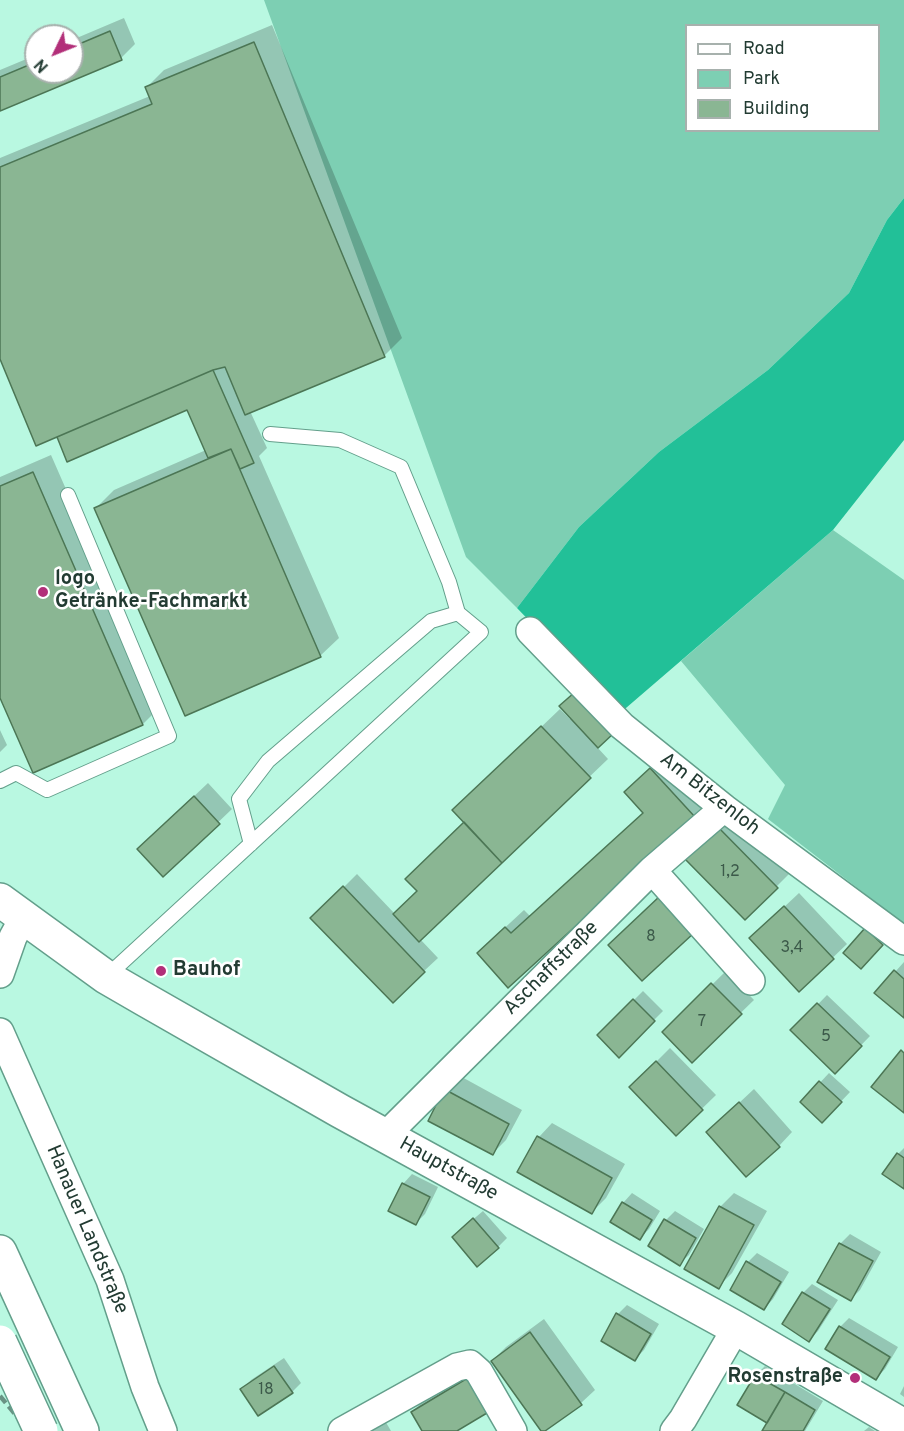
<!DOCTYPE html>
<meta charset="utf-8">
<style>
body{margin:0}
#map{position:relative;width:904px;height:1431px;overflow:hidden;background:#b9f8e1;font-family:Overpass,sans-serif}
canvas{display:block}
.legend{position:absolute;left:685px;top:24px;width:195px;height:108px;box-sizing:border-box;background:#fff;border:2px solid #a7b1ad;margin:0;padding:8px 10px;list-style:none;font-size:18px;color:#223b32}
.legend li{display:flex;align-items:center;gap:12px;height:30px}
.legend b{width:30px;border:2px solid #a7b1ad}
.north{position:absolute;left:24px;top:24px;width:60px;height:60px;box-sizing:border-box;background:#fff;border:2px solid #a7b1ad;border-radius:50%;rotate:227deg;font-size:16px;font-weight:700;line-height:24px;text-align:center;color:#223b32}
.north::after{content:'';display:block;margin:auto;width:21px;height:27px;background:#b22f79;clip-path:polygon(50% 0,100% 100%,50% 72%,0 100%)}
</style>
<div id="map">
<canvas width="904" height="1431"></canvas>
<ul class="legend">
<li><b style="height:8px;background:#fff"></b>Road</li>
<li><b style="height:16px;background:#7dcfb3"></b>Park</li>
<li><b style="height:16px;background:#8ab693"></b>Building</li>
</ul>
<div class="north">N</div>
</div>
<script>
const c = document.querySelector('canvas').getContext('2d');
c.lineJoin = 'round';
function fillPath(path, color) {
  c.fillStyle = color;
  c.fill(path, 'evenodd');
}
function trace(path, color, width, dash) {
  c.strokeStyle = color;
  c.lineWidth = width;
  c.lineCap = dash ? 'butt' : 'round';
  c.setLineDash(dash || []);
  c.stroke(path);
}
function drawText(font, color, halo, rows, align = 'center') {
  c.font = font + ' Overpass,sans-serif';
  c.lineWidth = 5;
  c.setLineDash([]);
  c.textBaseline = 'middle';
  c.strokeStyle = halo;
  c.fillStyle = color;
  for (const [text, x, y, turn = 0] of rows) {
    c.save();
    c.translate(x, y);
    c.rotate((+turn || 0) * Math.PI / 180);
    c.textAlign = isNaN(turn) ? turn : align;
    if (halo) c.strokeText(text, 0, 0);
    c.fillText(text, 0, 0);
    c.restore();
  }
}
fillPath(new Path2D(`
 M264 0H904V198L887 220 849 293 768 370 659 452 579 527 517 608 466 557ZM686 26H878V130H686Z
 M833 530 904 580V924L768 819 785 785 681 661Z`), '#7dcfb3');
fillPath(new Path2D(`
 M904 198V440L833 530 619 714 517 608 579 527 659 452 768 370 849 293 887 220Z`), '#22c098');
fillPath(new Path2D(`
 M124 18 135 44 121 58 0 110V70L36 55V72H72V40Z
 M272 25 402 338 384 356 250 411 267 448 259 456 339 638 320 656 96 508 114 490 206 450 188 408 59 438 64 432 0 356V158L150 96 146 88 164 70Z
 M51 455 161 706 143 724 33 771 0 694V477Z
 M560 709 570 719 572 717 622 723 597 747 608 759 420 939 438 958 424 971 313 918 357 874 395 914 419 891 465 822 472 793Z
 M0 730 7 745 0 752Z
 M669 751 712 798 508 986 497 935 524 910 530 916 645 812 644 774Z
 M208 783 232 809 163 875 153 835Z
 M731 812 790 873 745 918 685 857Z
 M799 893 847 944 799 990 765 925Z
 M904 962V1017L895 972Z
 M726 971 754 1000 692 1060 664 1032Z
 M643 991 663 1011 619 1055 599 1035Z
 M827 995 870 1036 835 1072 793 1030Z
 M670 1048 716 1095 676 1134 631 1087Z
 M829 1073 850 1092 831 1112 802 1102Z
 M460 1076 522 1110 506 1140 492 1154 446 1090Z
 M754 1089 792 1132 779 1146 708 1132Z
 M552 1123 625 1164 606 1198 592 1212 539 1137Z
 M904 1148V1187L898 1154Z
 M412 1174 438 1187 425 1214 416 1223 403 1184Z
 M632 1193 660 1211 649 1229 640 1238 623 1203Z
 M734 1193 767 1211 732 1273 718 1287 686 1269 720 1207Z
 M483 1211 507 1238 498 1247 463 1228Z
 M675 1211 704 1229 689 1255 679 1264 666 1220Z
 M850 1234 881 1252 860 1290 851 1299 819 1282 840 1244Z
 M757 1253 789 1272 773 1299 764 1309 748 1262Z
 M812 1284 838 1300 818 1331 809 1340 803 1293Z
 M627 1305 659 1324 644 1350 635 1359 618 1314Z
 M849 1318 898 1347 885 1369 876 1378 840 1327Z
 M544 1319 595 1390 581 1403 543 1431 492 1361 506 1347Z
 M284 1358 301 1383 292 1392 242 1390 251 1380Z
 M486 1363 454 1431H424L412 1412 426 1398Z
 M765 1366 823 1401 805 1431H764L769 1422 739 1404 756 1375Z
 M904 1386V1397L900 1394Z
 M384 1419 391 1431H364Z
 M869 1427 875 1431H864Z`), '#0003');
const building = new Path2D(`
 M110 31 122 60 0 111V77L36 62V72H72V47Z
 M254 42 385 357 245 415 225 367 213 370 36 446 0 359V167L152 104 145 87Z
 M213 370 254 463 240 469 231 449 208 458 187 410 67 462 57 437Z
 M231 449 321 657 185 716 94 508Z
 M33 472 143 725 33 773 0 698V486Z
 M575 692 614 733 598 748 559 706Z
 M541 726 591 778 502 863 452 810Z
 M650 768 695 817 508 988 477 953 505 927 511 933 643 813 624 792Z
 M194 796 220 824 163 877 137 849Z
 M464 822 502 863 419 942 393 914 417 891 405 879Z
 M716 825 778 888 745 920 683 857Z
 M343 886 425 972 393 1003 310 918Z
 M661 895 695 932 642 981 608 945Z
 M784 906 834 959 799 992 749 938Z
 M865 928 883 945 861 969 843 953Z
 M894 970 904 979V1018L874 993Z
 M711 983 742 1014 692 1063 662 1032Z
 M633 999 655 1021 619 1058 597 1035Z
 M817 1003 862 1046 835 1074 790 1030Z
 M901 1050 904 1053V1113L871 1087Z
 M656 1061 703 1110 676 1136 629 1087Z
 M819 1081 842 1102 822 1123 800 1102Z
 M444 1089 509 1124 493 1155 428 1121Z
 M739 1102 780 1147 746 1177 706 1132Z
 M537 1136 612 1178 592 1214 517 1172Z
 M897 1153 904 1158V1189L882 1174Z
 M402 1183 430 1197 416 1225 388 1211Z
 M622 1202 652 1220 640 1240 610 1222Z
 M719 1206 754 1225 719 1289 684 1269Z
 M473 1218 499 1248 477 1267 452 1237Z
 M664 1219 696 1238 680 1266 648 1246Z
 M839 1243 873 1261 851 1301 817 1282Z
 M746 1261 781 1282 764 1310 730 1290Z
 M802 1292 830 1309 809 1342 782 1324Z
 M616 1313 651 1334 635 1361 601 1341Z
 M839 1326 890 1357 876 1380 825 1349Z
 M530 1332 582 1405 545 1431H541L491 1361Z
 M274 1366 293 1393 258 1416 240 1389Z
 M755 1375 785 1392 767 1423 737 1405Z
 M471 1376 492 1410 457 1431H422L411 1412Z
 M785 1392 815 1410 803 1431H762Z`);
fillPath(building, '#8ab693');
trace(building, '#4c7655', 1.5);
const service = new Path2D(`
 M270 434 340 440 401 467 449 582 458 613
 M0 781 16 773 47 790 169 736 68 495
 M106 977 481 632 458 613 431 621 268 761 239 799 251 844`);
const minor = new Path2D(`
 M530 631 622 726 724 808 904 941
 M652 870 751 981
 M0 974 13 937 24 917
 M0 1032 110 1280 145 1387 163 1431
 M385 1136 652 870 724 808
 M342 1431 457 1367 470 1364 479 1372 513 1431
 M674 1431 683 1419 736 1328`);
const tertiary = new Path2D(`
 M0 900 106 977 144 999 340 1111 736 1328 904 1426`);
const trunk = new Path2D(`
 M0 1252 82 1431`);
trace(service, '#639f8b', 16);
trace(minor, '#639f8b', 30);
trace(tertiary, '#639f8b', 36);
trace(trunk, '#639f8b', 36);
trace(service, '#fff', 14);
trace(minor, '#fff', 27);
trace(tertiary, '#fff', 33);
trace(trunk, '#fff', 33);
trace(new Path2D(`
 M0 1374 48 1431
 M0 1396 29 1431`), '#699384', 4.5, [9, 4.5]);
const trunkBridge = new Path2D(`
 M0 1342 41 1431`);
trace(trunkBridge, '#639f8b', 36, []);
trace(trunkBridge, '#fff', 33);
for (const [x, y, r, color] of [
 [43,592,6,"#b22f79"],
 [161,971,6,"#b22f79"],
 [855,1378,6,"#b22f79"]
]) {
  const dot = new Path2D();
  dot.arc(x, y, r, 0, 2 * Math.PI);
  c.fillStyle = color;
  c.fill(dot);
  trace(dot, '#fff', 2);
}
drawText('16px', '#3c5a4a', null, [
 ["1,2",730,873],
 ["8",651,938],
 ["3,4",792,949],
 ["7",702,1023],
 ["5",826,1038],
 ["18",266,1391]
]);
drawText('bold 20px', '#223b32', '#fff', [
 ["logo",55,580],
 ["Getränke-Fachmarkt",55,603],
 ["Bauhof",173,971],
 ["Rosenstraße",843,1378,"right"]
], 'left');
drawText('20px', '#223b32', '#fff', [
 ["Am Bitzenloh",709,795,38],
 ["Aschaffstraße",552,969,-45],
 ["Hauptstraße",448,1170,29],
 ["Hanauer Landstraße",86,1230,67]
]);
</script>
